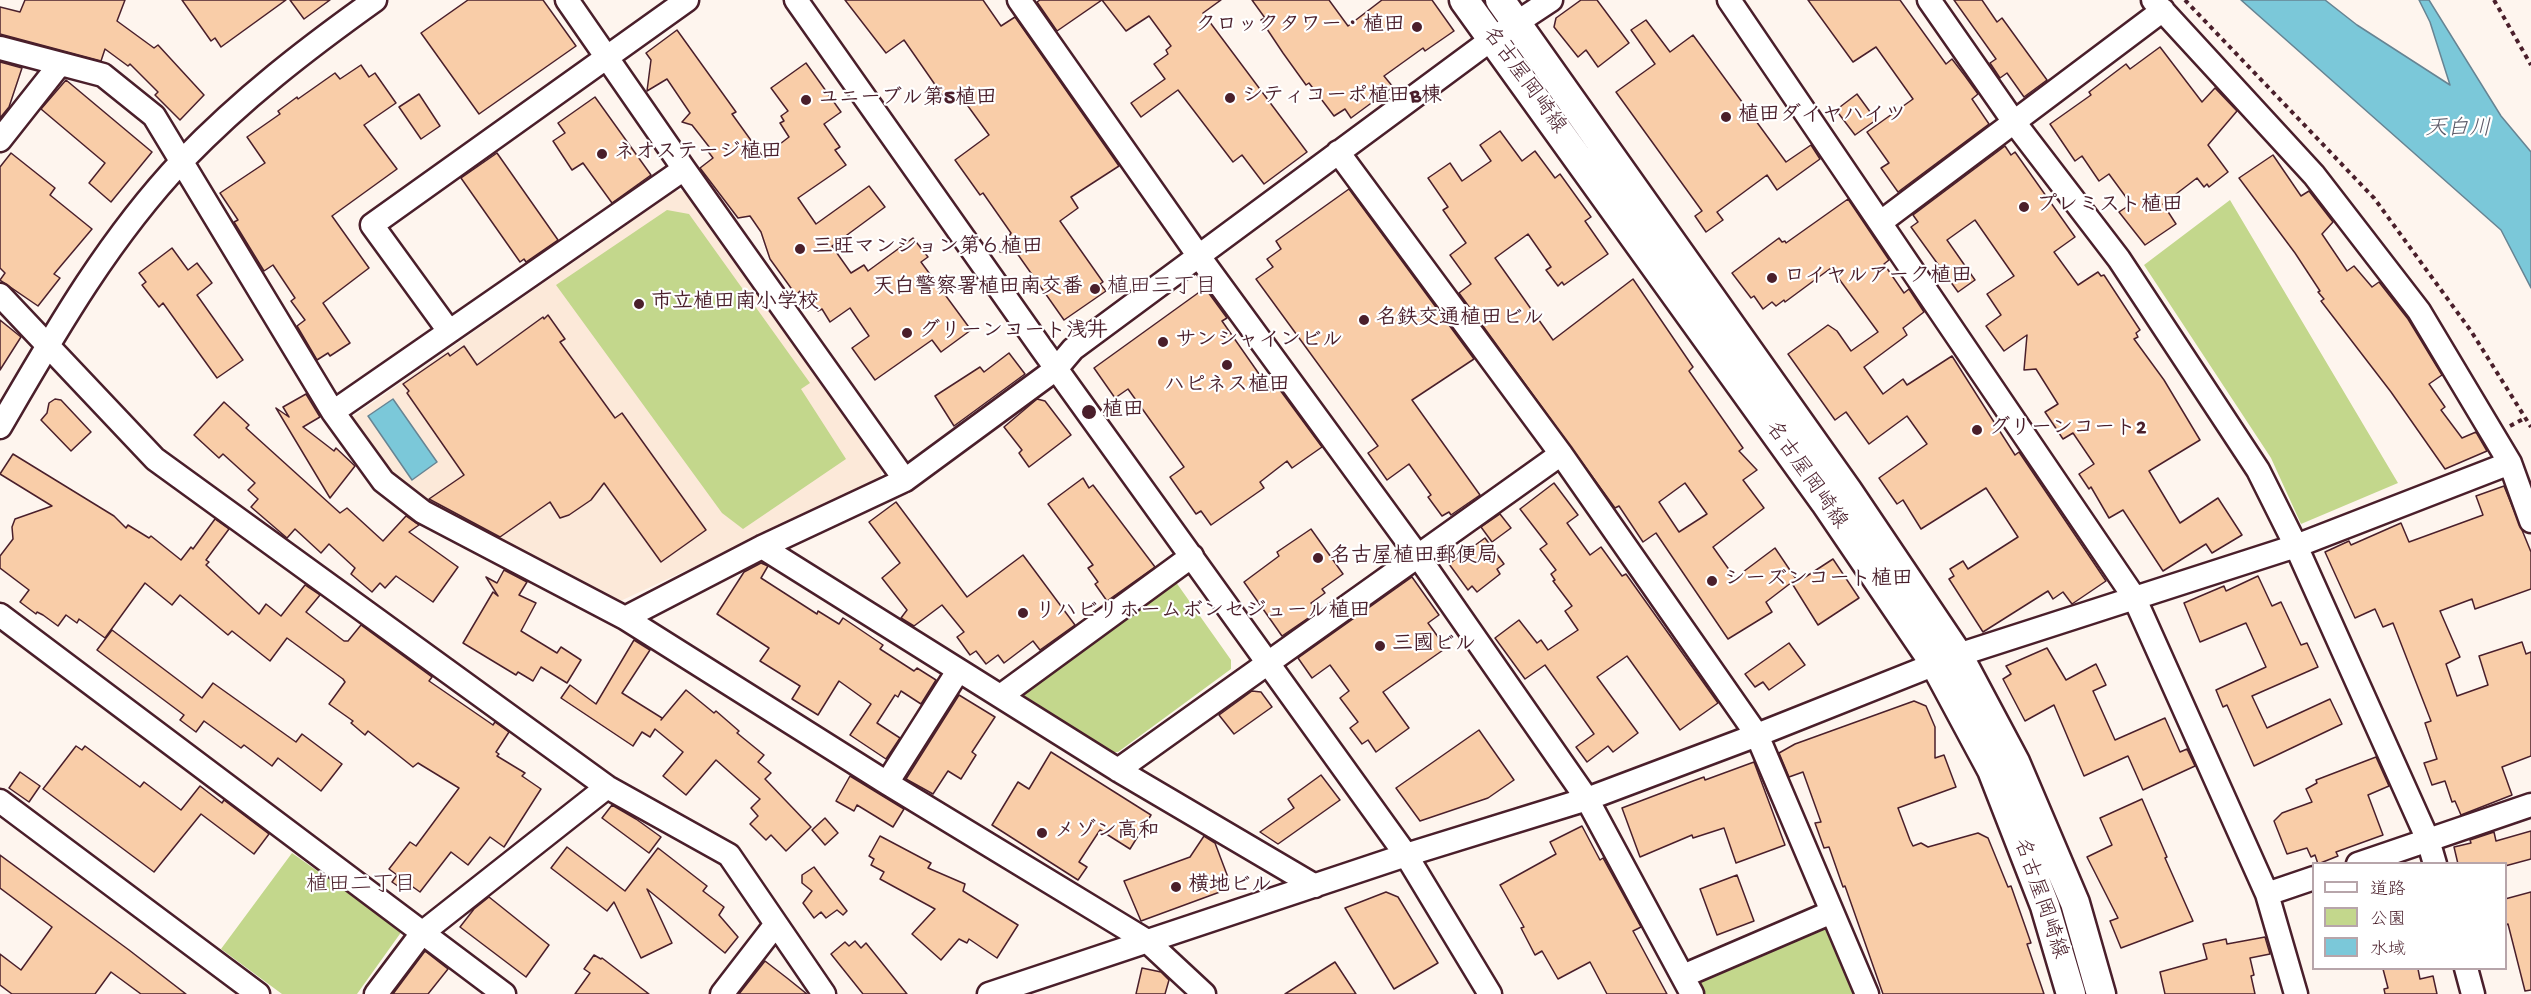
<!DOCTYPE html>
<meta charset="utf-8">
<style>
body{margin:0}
#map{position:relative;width:2531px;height:994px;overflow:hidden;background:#fef5ee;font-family:"Gochi Hand","Klee One",sans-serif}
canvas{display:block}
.legend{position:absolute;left:2312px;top:862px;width:195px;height:108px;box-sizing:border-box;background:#fff;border:2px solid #b7a5aa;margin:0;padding:8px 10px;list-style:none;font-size:18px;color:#4a1f2b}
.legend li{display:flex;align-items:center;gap:12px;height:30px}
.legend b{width:30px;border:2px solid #b7a5aa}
</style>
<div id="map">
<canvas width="2531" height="994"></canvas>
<ul class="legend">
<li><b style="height:8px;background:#fff"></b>道路</li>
<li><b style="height:16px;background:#c3d78c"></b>公園</li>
<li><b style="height:16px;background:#7bc8d9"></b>水域</li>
</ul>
</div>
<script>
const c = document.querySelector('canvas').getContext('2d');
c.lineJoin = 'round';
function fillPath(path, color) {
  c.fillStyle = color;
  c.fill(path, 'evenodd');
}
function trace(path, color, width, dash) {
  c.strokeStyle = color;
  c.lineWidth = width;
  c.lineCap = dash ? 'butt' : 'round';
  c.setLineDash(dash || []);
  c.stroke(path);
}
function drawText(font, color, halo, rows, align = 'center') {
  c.font = font + ' "Gochi Hand","Klee One",sans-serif';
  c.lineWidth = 4.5;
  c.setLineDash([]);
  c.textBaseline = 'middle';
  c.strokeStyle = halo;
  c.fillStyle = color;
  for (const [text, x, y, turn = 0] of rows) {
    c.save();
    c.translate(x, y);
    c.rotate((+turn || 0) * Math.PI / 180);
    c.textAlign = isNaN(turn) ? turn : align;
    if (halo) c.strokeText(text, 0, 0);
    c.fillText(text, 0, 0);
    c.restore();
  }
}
fillPath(new Path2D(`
 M675 191H686L882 470 880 480 614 604 444 518 384 470 350 425 352 417Z`), '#fce9d9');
fillPath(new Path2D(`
 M2230 200 2398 483 2301 524 2271 458 2144 265Z
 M667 210 689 214 810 383 801 389 846 459 743 529 722 513 556 285Z
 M1173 578 1231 660V669L1118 752H1111L1025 696 1024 687Z
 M292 853 402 931 357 994H282L221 949Z
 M1825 927 1855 994H1700L1694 982Z`), '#c3d78c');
const water = new Path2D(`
 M2241 0H2325L2357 25 2450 85 2430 22 2419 0H2429L2501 116 2531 152V288L2501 230Z
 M393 399 437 462 412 480 368 416Z`);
fillPath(water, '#7bc8d9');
trace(water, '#678493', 1.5);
const building = new Path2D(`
 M25 0H125L117 21 154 48 158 45 204 95 180 120 155 95 158 92 130 64 128 66 105 49 101 61 0 34V7L20 12Z
 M182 0H286L221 47 215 38 211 41Z
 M290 0H330L304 19Z
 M468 0H543L576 46 479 114 421 33Z
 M845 0H983L1001 26 1015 17 1119 166 1071 197 1078 208 1060 221 1103 282 1100 284 1106 291 1064 320 1014 249 1000 252 1011 233 983 193 980 195 955 160 989 135 957 91 945 99 904 40 886 53Z
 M1040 0H1221L1203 13 1307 152 1264 184 1242 155 1233 162 1178 90 1141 117 1131 103 1165 79 1154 64 1168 54 1166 50 1171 46 1149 16 1126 31 1102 0 1057 31 1037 2Z
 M1252 0H1329L1348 26 1382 0H1432L1454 31 1425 51 1423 48 1384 76 1393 87 1351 118 1345 109 1334 116 1309 83 1306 85 1283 53 1261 20 1265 18Z
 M1581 0H1597L1629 43 1598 67 1586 50 1578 57 1554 27 1556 18Z
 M1808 0H1900L1946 64 1952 59 1965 76 1978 94 1972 99 1989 124 1898 192 1881 168 1889 163 1867 132 1913 99 1876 47 1853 62Z
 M1954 0H1982L1997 22 2002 18 2047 80 2024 97 2007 73 2000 78 1990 63 1996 59Z
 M1646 20 1670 52 1693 35 1786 162 1811 145 1820 159 1777 190 1767 175 1717 212 1723 220 1706 232 1695 216 1702 211 1616 92 1655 64 1631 30Z
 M677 30 736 112 732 114 763 157 789 137 780 123 784 121 781 116 788 111 771 88 806 63 841 112 824 124 840 147 835 150 846 165 798 198 816 224 869 186 885 207 832 246 851 273 864 265 868 271 913 238 928 257 921 262 971 330 941 352 932 340 875 380 852 348 869 336 850 308 830 322 822 309 818 311 806 294 804 296 800 291 796 295 770 259 761 232 750 216 738 218 700 168 713 158 707 150 710 148 692 125 682 122 690 113 667 79 647 91 651 60 646 53Z
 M2160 47 2202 102 2215 88 2237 111 2208 145 2228 172 2209 187 2207 184 2204 187 2197 178 2163 204 2176 224 2145 245 2119 212 2131 204 2109 174 2099 181 2082 156 2075 161 2050 124 2091 95 2089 92 2126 64 2130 69Z
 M0 62 22 68 9 107 0 118Z
 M361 65 369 77 375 73 396 103 364 125 397 169 332 216 369 268 323 303 350 343 330 356 328 353 317 360 297 326 305 320 291 301 295 298 273 265 264 271 234 222 238 220 220 193 265 163 247 137 280 114 278 111 297 97 298 99 335 73 340 79Z
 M66 80 152 152 111 202 89 183 105 163 41 109Z
 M419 94 440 126 421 139 399 107Z
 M1857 94 1876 120 1855 135 1836 110Z
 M595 97 651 175 612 203 583 163 572 170 553 141 565 133 558 123Z
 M1500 131 1522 161 1535 151 1555 178 1560 174 1591 217 1585 221 1608 254 1564 285 1562 282 1558 286 1546 270 1551 267 1528 234 1495 258 1553 340 1633 279 1693 367 1689 371 1743 448 1739 451 1757 470 1743 480 1764 508 1713 547 1735 578 1775 548 1796 579 1766 602 1772 612 1728 639 1656 533 1643 542 1619 506 1615 508 1459 293 1471 284 1450 255 1466 243 1443 210 1448 207 1428 178 1450 163 1462 181 1491 161 1480 145ZM1685 483 1707 514 1679 532 1659 502Z
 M2005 146 2011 155 2015 152 2075 237 2054 252 2078 285 2098 272 2101 276 2104 275 2140 330 2136 333 2138 337 2134 339 2164 380 2200 440 2149 471 2180 523 2218 498 2242 535 2212 553 2206 544 2163 571 2123 510 2109 518 2091 487 2089 489 2079 474 2094 464 2073 433 2063 439 2045 412 2058 404 2036 369 2024 370 2027 335 2004 351 1986 326 2001 315 1987 294 2014 276 1975 220 1947 240 1975 280 1958 292 1911 227 1918 222 1913 215Z
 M11 153 55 188 50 195 92 229 54 274 60 278 38 306 0 280 5 273 0 268V167Z
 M497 153 558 240 526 262 524 259 520 262 461 178Z
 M2273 155 2301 196 2309 191 2333 222 2322 234 2347 271 2354 266 2372 287 2379 282 2408 319 2442 375 2429 384 2445 407 2441 410 2462 438 2476 432 2487 451 2445 469 2391 392 2321 301 2324 299 2318 292 2320 291 2295 253 2239 178Z
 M1349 189 1474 359 1412 400 1480 495 1451 515 1449 512 1442 516 1428 497 1431 495 1409 464 1387 480 1368 453 1378 446 1256 279 1273 267 1267 259 1281 249 1276 241Z
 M1848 199 1889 260 1884 264 1904 293 1909 289 1924 312 1903 328 1907 335 1864 367 1883 394 1903 379 1907 385 1952 356 2015 455 2019 452 2106 581 2072 604 2063 592 2053 599 2048 591 1983 632 1949 579 1954 576 1950 569 1963 561 1968 569 2018 537 1986 488 1921 529 1903 500 1897 504 1879 478 1927 444 1907 416 1869 444 1846 412 1835 420 1788 354 1828 325 1837 331 1851 351 1878 332 1831 268 1785 302 1784 300 1776 306 1772 302 1763 309 1754 296 1751 298 1732 273 1779 238 1782 242 1785 241 1786 243Z
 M172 248 188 270 197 263 212 283 197 295 243 360 217 378 163 303 159 307 142 285 146 282 139 273Z
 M1205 288 1227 318 1222 321 1271 391 1277 386 1322 447 1292 468 1287 461 1260 482 1264 488 1211 525 1201 511 1196 514 1170 477 1184 467 1128 389 1115 398 1094 368Z
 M548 315 565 339 560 342 615 418 622 413 706 530 661 562 604 483 591 500 569 515 560 518 550 502 500 537 429 499 464 475 407 393 409 391 403 384 448 353 450 356 464 346 477 365 543 317 544 319Z
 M0 320 21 337 0 370Z
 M1009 353 1025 374 954 426 935 396 980 367 984 372Z
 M306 394 320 417 303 427 334 451 336 448 355 466 330 498 276 408 289 417 283 407Z
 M55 399 61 400 91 432 71 451 41 420 47 413 49 403Z
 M1037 399 1045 401 1071 435 1029 467 1019 453 1022 450 1004 427Z
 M224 402 249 425 246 428 340 513 347 508 383 541 406 516 419 525 409 532 458 567 433 602 396 576 385 588 380 583 372 592 351 574 355 568 329 544 321 553 295 529 287 538 251 507 258 499 248 490 255 483 223 454 219 458 194 435Z
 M13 454 114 516 126 528 128 525 149 538 151 536 181 560 191 547 193 549 215 519 229 529 206 560 209 562 206 565 259 614 266 604 281 616 305 585 320 595 306 612 344 641H348L361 625 432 677 429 681 493 725 495 722 509 732 496 752 499 754 497 756 525 773 522 776 541 789 504 847 490 837 468 865 451 852 420 892 413 887 411 890 407 888 405 891 392 882 397 875 389 869 410 842 416 846 459 788 418 763 413 767 368 731 365 735 351 723 353 721 329 704 345 682 343 679 287 638 270 661 232 631 228 635 180 595 172 605 145 583 105 638 79 619 77 623 66 615 58 626 43 615 37 612 36 614 20 602 29 590 0 568V556L13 539 12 527 15 519 52 506 0 474Z
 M1083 478 1089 488 1093 485 1155 567 1107 601 1095 584 1098 582 1088 568 1093 565 1048 504Z
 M1554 483 1578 515 1567 523 1590 555 1601 547 1622 576 1626 574 1718 703 1680 730 1627 656 1597 677 1638 733 1613 752 1608 746 1587 762 1576 747 1594 734 1545 665 1525 679 1495 638 1519 620 1537 643 1541 640 1548 650 1578 630 1565 611 1572 606 1553 581 1555 580 1551 574 1556 570 1540 549 1547 544 1520 509Z
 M2504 486 2531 552V589L2475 609 2472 599 2440 611 2460 657 2446 664 2457 696 2488 685 2479 656 2522 642 2526 654 2531 652V756L2502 767 2512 795 2461 815 2455 801 2452 802 2445 781 2432 785 2424 763 2437 759 2425 723 2431 721 2393 623 2383 627 2375 609 2355 618 2325 552 2349 541 2351 545 2401 523 2409 542 2483 515 2476 496Z
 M896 502 967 597 1023 555 1075 625 1040 650 1033 641 1004 663 998 655 986 664 976 651 970 655 957 637 964 632 942 605 914 626 901 618 907 610 882 578 900 563 869 522Z
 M1500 514 1511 528 1492 542 1481 527Z
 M1311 529 1343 574 1322 589 1325 593 1311 603 1317 612 1282 636 1244 582 1279 556 1277 552Z
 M1485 538 1504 564 1497 569 1500 574 1477 592 1472 586 1468 590 1449 564Z
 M1833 559 1859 598 1818 625 1793 585Z
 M761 563 768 566 761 578 817 614 818 611 839 624 843 618 883 645 880 649 914 671 917 668 936 680 921 704 901 691 898 697 895 695 877 723 900 738 886 759 850 735 871 704 839 681 818 715 792 699 800 686 760 661 769 648 717 614 744 572Z
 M504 570 527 582 519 595 536 603 521 631 557 653 561 647 581 660 567 683 541 667 533 681 518 672 516 675 463 643 493 592 498 596 486 577 497 583Z
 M2258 576 2272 606 2281 602 2301 645 2307 643 2318 667 2252 696 2267 728 2330 699 2342 724 2254 766 2227 705 2223 707 2216 690 2266 667 2246 623 2200 642 2184 603 2224 586 2226 591Z
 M1412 577 1439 615 1428 623 1446 648 1383 692 1409 728 1376 752 1368 740 1362 744 1350 728 1358 722 1340 698 1349 691 1330 665 1312 678 1298 658Z
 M112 630 202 698 213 683 296 742 302 734 342 764 321 791 278 758 272 766 244 745 241 748 204 721 196 732 180 720 184 715 97 650Z
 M634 640 650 650 622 693 662 718 661 720 686 690 714 713 716 711 739 731 737 733 764 755 758 762 771 773 765 779 811 827 786 851 771 835 766 840 750 824 758 816 751 808 760 799 716 760 686 795 663 776 683 752 655 729 650 737 642 732 633 746 561 698 570 685 596 704Z
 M1789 643 1805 665 1769 690 1763 682 1755 687 1745 674Z
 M2047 648 2066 680 2096 664 2106 685 2093 691 2115 740 2165 718 2180 752 2187 749 2195 766 2143 790 2128 756 2084 776 2054 705 2025 721 2003 679 2011 674 2006 666Z
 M1252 691 1261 692 1272 707 1234 734 1219 715Z
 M959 695 995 717 972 752 976 755 961 779 948 771 933 794 906 779Z
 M1914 701 1926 706 1935 727V758L1944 755 1956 787 1898 808 1910 840 1913 846 1921 843 1928 847 1978 833 1988 838 2008 887 2011 886 2031 943 2027 944 2044 994H1883L1845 886 1843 887 1829 847 1824 848 1815 823 1821 822 1803 772 1789 777 1779 753 1795 744Z
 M1479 730 1514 780 1488 798 1420 821 1396 788Z
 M76 746 82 750 85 746 140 787 144 782 181 810 200 786 222 803 224 800 269 834 254 854 201 814 154 872 43 789Z
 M1051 752 1151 815 1130 849 1100 830 1079 862 1087 867 1078 880 992 825 1018 782 1029 789Z
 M2376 757 2389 786 2368 795 2383 835 2336 852 2338 856 2318 864 2315 855 2311 857 2307 848 2287 854 2274 821 2282 813 2312 802 2306 789 2317 783 2316 780Z
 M1754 762 1785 845 1736 863 1724 828 1693 838 1692 835 1640 857 1622 808 1693 781 1704 777 1705 780Z
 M20 772 40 786 29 802 9 788Z
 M1321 775 1340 800 1278 844 1260 832 1294 808 1288 799Z
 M850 776 904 809 893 827 857 805 854 811 836 801Z
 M2142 799 2167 857 2165 858 2193 921 2121 948 2110 921 2118 918 2087 857 2112 845 2100 818Z
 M612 805 636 819 661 837 649 853 602 818Z
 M825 818 838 833 825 845 812 830Z
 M1582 826 1600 860 1603 858 1641 927 1633 931 1667 994H1607L1590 962 1558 979 1542 951 1535 955 1521 928 1524 927 1500 885 1556 854 1550 842Z
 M2531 831V859L2505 866V864H2458L2454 847 2471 843 2470 840 2494 832 2496 841Z
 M880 836 931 863 928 868 965 884 963 891 1018 925 997 958 969 939 967 943 959 939 941 960 912 934 935 909 880 879 884 872 871 865 874 859 869 856Z
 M1204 836 1215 843 1229 880 1225 881 1228 889 1141 921 1124 881 1190 857Z
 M567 847 625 891 658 848 707 886 703 891 724 907 719 915 738 937 725 953 647 889 672 943 641 958 614 902 607 911 551 868Z
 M0 855 129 950 186 994H141L111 972 95 994H12L0 985V954L21 970 52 927 0 888Z
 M814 867 847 911 843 915 837 910 826 918 821 912 814 918 803 903 812 891 802 883V875Z
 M1737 875 1754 921 1717 935 1700 889Z
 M1386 892 1398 897 1438 963 1394 989 1345 908Z
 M2531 892V990L2525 991 2508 924 2505 925V899Z
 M489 897 549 945 526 977 460 927 474 909Z
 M2265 937 2270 954 2250 958 2254 975 2251 976 2255 994H2165L2160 972 2207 959 2203 944 2226 939 2227 944Z
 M855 941 861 948 866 943 907 994H863L831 954 845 942 849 946Z
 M425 951 448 969 428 994H393Z
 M594 955 601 959 602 958 649 994H575L590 973 584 969Z
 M765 961 787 978 807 994H739Z
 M1335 962 1356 994H1285Z
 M1142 968 1161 972 1169 980 1165 994H1136Z
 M2383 969H2418L2420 979 2433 976 2437 994H2385L2384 989 2388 988Z`);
fillPath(building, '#f9cda8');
trace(building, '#4a1f2b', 1.5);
const minor = new Path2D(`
 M567 0 684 169 905 480
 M796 0 1042 349 1406 855 1490 994
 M1019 0 1198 255 1418 556 1587 799 1692 994
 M1729 0 2134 597 2267 894 2296 994
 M1929 0 2014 122 2119 259 2258 470 2296 546 2510 463
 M2153 0 2314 175 2419 311 2510 463 2531 521
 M0 48 103 75 154 116 333 412 383 481 423 512 625 618 887 783 1147 941 1204 994
 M0 140 60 64
 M1338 152 1561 454 1757 735 1867 994
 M1881 222 2163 10
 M0 295 155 459 607 787 729 855 824 994
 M449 331 372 225 687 0
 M333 412 684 169
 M0 427C54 334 108 239 183 160 243 98 305 50 375 0
 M762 547 1118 770 1315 886
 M0 615 504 994
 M625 618 762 547 905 480 1056 369 1073 349 1492 39 1551 0
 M1002 695 1192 556
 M1118 770 1561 454
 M887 783 958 671
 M0 801 258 994
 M2358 864 2531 805
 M2267 894 2314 878
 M2466 968 2473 994
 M1683 976 1832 912
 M376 994 422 933 607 787
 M722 994 776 924
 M989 994 1406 855 1587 799 1757 735 1958 655 2296 546 2428 840 2435 864`);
const major = new Path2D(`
 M1464 0 1825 502 1935 664 1992 770 2045 906 2071 994
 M1500 0 1847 490 1958 655 2015 762 2075 903 2101 994`);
trace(minor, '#4a1f2b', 27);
trace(major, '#4a1f2b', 33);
trace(new Path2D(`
 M2185 0 2374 198 2471 331 2531 427
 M2494 0 2531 65
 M2510 426 2525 418`), '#4a1f2b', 4, [4.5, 4.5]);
trace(minor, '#fff', 22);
trace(major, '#fff', 28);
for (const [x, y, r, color] of [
 [1417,27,6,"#4a1f2b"],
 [1230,98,6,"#4a1f2b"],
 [806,100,6,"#4a1f2b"],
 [1726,117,6,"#4a1f2b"],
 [602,154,6,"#4a1f2b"],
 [2024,207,6,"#4a1f2b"],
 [800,249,6,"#4a1f2b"],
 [1772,278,6,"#4a1f2b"],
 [1095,289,6,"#4a1f2b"],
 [639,304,6,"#4a1f2b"],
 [1364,320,6,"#4a1f2b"],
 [907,333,6,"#4a1f2b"],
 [1163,342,6,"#4a1f2b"],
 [1227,365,6,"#4a1f2b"],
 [1089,412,8,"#4a1f2b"],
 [1977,430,6,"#4a1f2b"],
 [1318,558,6,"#4a1f2b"],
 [1712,581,6,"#4a1f2b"],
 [1023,613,6,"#4a1f2b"],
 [1380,646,6,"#4a1f2b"],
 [1042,833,6,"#4a1f2b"],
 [1176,887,6,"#4a1f2b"]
]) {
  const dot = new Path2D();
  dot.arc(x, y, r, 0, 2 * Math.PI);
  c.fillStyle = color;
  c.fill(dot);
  trace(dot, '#fff', 2);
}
drawText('bold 21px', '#4a1f2b', '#fff', [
 ["クロックタワー・植田",1405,27,"right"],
 ["シティコーポ植田B棟",1242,98],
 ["ユニーブル第5植田",818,100],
 ["植田ダイヤハイツ",1738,117],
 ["ネオステージ植田",614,154],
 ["プレミスト植田",2036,207],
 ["三旺マンション第６植田",812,249],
 ["ロイヤルアーク植田",1784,278],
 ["天白警察署植田南交番",1083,289,"right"],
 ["市立植田南小学校",651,304],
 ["名鉄交通植田ビル",1376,320],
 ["グリーンコート浅井",919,333],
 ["サンシャインビル",1175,342],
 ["ハピネス植田",1227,387,"center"],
 ["植田",1102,412],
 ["グリーンコート2",1989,430],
 ["名古屋植田郵便局",1330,558],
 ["シーズンコート植田",1724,581],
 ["リハビリホームボンセジュール植田",1035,613],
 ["三國ビル",1392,646],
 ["メゾン高和",1054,833],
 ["横地ビル",1188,887]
], 'left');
drawText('21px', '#4a1f2b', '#fff', [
 ["名古屋岡崎線",1523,81,54],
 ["名古屋岡崎線",1805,476,55],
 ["名古屋岡崎線",2039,899,71]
]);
drawText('italic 22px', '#5b5a68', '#fff', [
 ["天白川",2458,131]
]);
drawText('22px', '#4a1f2b', '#fff', [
 ["植田三丁目",1162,289],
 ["植田二丁目",361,887]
]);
</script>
